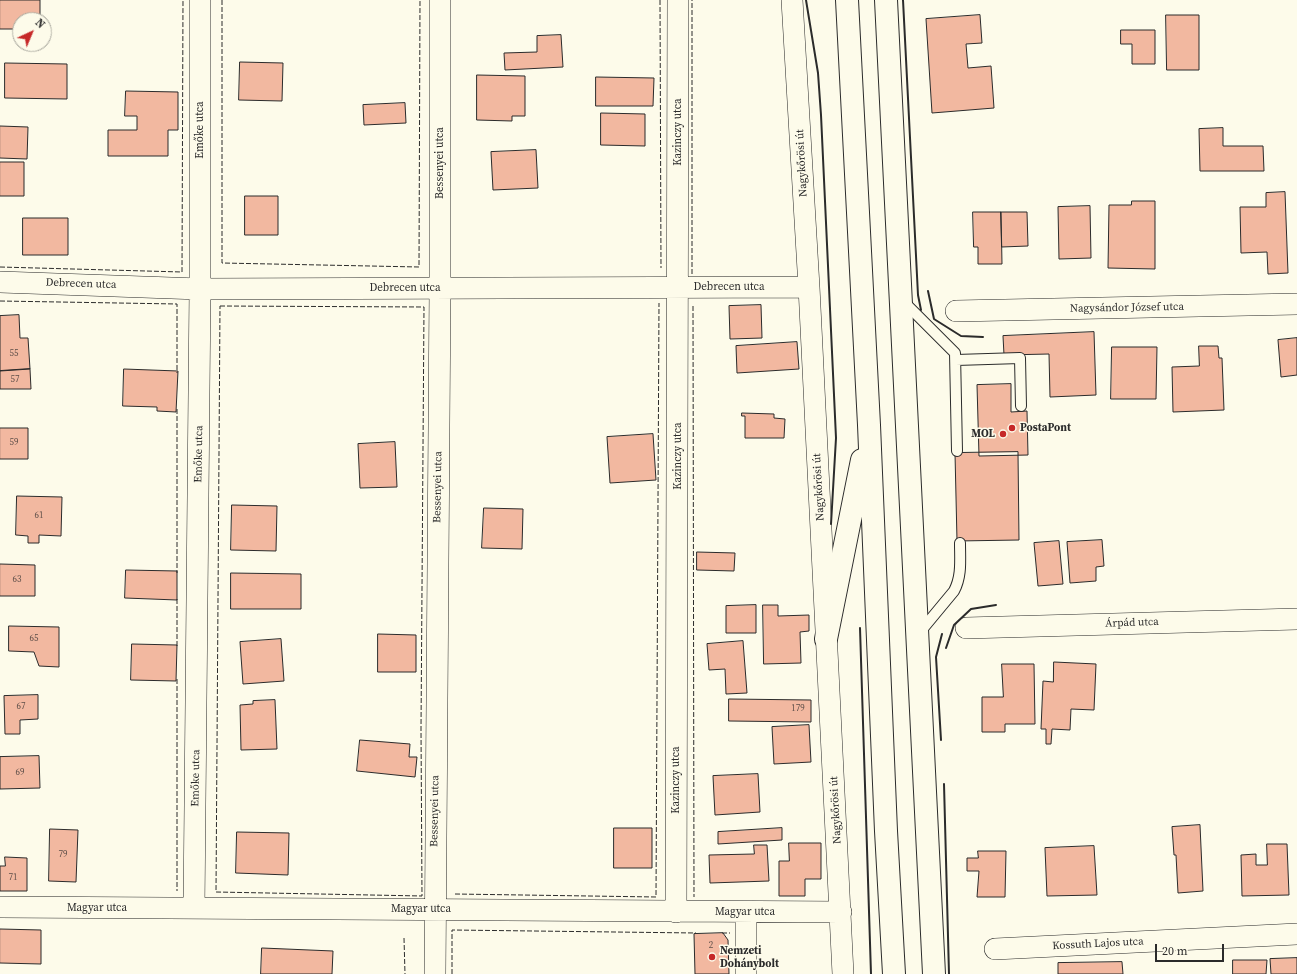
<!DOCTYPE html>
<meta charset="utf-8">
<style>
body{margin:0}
#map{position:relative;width:1297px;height:974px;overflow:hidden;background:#fdfbea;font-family:"Source Serif 4",serif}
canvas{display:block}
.north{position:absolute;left:12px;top:12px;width:40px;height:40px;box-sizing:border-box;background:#fdfbea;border:1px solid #a9a89e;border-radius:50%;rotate:44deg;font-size:11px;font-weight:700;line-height:16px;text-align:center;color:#2b2b2b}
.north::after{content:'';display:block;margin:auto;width:14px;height:18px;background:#c62828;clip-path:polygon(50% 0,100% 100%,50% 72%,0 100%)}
.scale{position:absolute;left:1155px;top:944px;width:69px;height:18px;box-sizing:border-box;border:2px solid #2b2b2b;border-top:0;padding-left:5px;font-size:12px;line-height:14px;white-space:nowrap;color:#2b2b2b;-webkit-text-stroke:3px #fdfbea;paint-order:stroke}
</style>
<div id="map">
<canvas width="1297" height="974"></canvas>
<div class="north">N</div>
<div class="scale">20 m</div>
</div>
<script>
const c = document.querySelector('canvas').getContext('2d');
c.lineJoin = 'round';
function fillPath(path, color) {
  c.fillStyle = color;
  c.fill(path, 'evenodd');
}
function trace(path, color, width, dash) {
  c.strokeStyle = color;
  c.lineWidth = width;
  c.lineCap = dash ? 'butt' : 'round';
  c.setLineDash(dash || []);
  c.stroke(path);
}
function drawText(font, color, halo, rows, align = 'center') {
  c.font = font + ' "Source Serif 4",serif';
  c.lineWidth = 3;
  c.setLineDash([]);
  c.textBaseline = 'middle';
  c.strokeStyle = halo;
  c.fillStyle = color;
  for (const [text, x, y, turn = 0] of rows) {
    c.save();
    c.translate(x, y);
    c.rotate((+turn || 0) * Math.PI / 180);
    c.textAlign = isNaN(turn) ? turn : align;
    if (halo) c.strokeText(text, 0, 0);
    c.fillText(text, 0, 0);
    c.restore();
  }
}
const building = new Path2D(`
 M0 0H40V20H20V29H0Z
 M980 15 982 43 966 44 968 68 991 66 994 108 932 113 926 19Z
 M1166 15H1199V70H1167Z
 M1121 30H1155V64H1132V44H1121Z
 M561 35 563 67 505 70 504 53 537 52V36Z
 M240 62 283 63 282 101 239 100Z
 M5 63 67 64V99L5 98Z
 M477 75 525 76V116H512V121L477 120Z
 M596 77 654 78 653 106H596Z
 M126 91 178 92V130H168V156H108V130H137V116H125Z
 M405 103 406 123 364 125 363 105Z
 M601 113 645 114V146L601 145Z
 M0 126 28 127 27 159 0 158Z
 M1223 128V146H1263L1264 171H1200L1199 129Z
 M536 150 538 188 493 190 491 152Z
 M0 162H24V196H0Z
 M1285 192 1288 273 1268 274 1267 252 1241 253 1240 207H1266V193Z
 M245 196H278V235H245Z
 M1132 201H1155V269L1108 268 1109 205H1131Z
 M1090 206 1091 258 1059 259 1058 207Z
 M973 212H1001L1002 264H978V247H974Z
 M1001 212H1027L1028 246 1002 247Z
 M23 218H68V255H23Z
 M761 305 762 338 730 339 729 306Z
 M19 315 20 338H28L30 369 0 371V316Z
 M1094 332 1096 395 1050 397 1049 354 1004 355 1003 336Z
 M1297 338V375L1281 377 1278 340Z
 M797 342 799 369 737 373 736 346Z
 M1199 346H1218L1219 358H1222L1224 410 1173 412 1172 367 1199 366Z
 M1112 347H1157L1156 399H1111Z
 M30 369 31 389H0V371Z
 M124 369 178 371 176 412 157 411V407L123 406Z
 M1011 384V412L1027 411 1028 455 979 456 977 385Z
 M742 413 774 414V418L785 419 784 438H745V416H742Z
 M0 428H28V459H0Z
 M653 434 656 480 610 483 607 437Z
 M395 442 397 487 360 488 358 444Z
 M1018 452 1019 540 957 541 955 453Z
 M17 496 62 497 61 536 39 535V543H28V536L16 535Z
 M232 505 277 506 276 551 231 550Z
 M484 508 523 509 522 549 482 548Z
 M1102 540 1104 566 1096 567V581L1070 583 1067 542Z
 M1059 541 1063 584 1038 586 1034 543Z
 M697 552 735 553 734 571 697 570Z
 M0 564 35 565V596H0Z
 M126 570 177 571V600L125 598Z
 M231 573 301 574V609H231Z
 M756 605V633H726V606Z
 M763 605H778V616L809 615V631L800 632 801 663 764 664Z
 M9 626 59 627V667L39 666 34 652 9 651Z
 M378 634 416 635V672H378Z
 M281 639 284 681 243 684 240 642Z
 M743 641 747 693 726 694 725 669 709 670 707 644Z
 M132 644 177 645 176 681 131 680Z
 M1054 662 1096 664 1094 710 1071 709 1070 730 1052 729 1051 744H1046V729H1041L1043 681 1053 682Z
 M1002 664H1034L1035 724H1005V732H982V697H1003Z
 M38 695V719L20 720V734H5L4 696Z
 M729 699 811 700V722L729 721Z
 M275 700 277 749 241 750 240 705 253 704V701Z
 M809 725 811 762 774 764 772 727Z
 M360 740 410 744 409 757H417L415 777 357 771Z
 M39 756 40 788 0 789V757Z
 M758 774 760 812 715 815 713 776Z
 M1200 825 1203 891 1178 893 1176 855H1174L1172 827Z
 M614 828H652V868H614Z
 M782 828V840L718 844V832Z
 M50 829 78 830 76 882 49 881Z
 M237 832 289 833 288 875 236 873Z
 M789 843H821V879H805V896H779V861H789Z
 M1267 844H1287L1289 895 1242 896 1241 855 1256 854V865H1267Z
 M754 845H767L769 881 710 883 709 855 754 854Z
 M1094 846 1097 895 1047 896 1045 848Z
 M978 851H1006L1005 897H977L979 871H967V858H978Z
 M5 857 27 858V891H0V866H5Z
 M0 929 41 930V964L0 963Z
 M723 933 728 940 729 974H695L694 934Z
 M262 948 333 951 332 974H261Z
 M1297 958V974H1271L1270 959Z
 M1233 960H1267L1266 974H1233Z
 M1122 962 1123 974H1058V963Z`);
fillPath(building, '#f2b8a0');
trace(building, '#2b2b2b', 1);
const lane = new Path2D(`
 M903 301 955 353 957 451
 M956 360 1020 358 1021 406
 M920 632 954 591C962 576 960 560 960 543`);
const street = new Path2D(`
 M792 0 809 287 843 974
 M0 282 200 289 809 287
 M956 311 1297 304
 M966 628 1297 619
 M0 907 841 912
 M194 908 200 289V0
 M676 912 678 0
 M746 912V974
 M995 949 1297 934
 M435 974 440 288V0`);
const primary = new Path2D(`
 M847 0 869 425 886 831 894 974
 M886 0 934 974
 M826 639 862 460`);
trace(lane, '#2b2b2b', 12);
trace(street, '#2b2b2b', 22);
trace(primary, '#2b2b2b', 24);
trace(lane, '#fdfbea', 10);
trace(street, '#fdfbea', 21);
trace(primary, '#fdfbea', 22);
trace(new Path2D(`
 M222 0V263L419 267 420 0
 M660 0 661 268
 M0 267 182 272 183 0
 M692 274V0
 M0 301 177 304V373
 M220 306 424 307 421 729 422 896 216 892Z
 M693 306 694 897
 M177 409V573
 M177 599V647
 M177 679V891
 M455 894 656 897 659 303
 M722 933H730
 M404 938 405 974
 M452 974V930L696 933`), '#2b2b2b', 1, [5, 2]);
trace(new Path2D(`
 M806 0 818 73 821 115 836 438 831 524
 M903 0 918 295 921 310
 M928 291 934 319 961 336 983 337
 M860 628 871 974
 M946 648 954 625 971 609 996 605
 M941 740 936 657 942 634
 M944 784 949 974`), '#2b2b2b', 2);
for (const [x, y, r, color] of [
 [1012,428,4,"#c62828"],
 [1003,434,4,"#c62828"],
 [712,957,4,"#c62828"]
]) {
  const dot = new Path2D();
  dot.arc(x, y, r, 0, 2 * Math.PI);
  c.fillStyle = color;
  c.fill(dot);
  trace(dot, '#fdfbea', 1.5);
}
drawText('9px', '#5d4e48', null, [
 ["55",14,354],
 ["57",15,380],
 ["59",14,443],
 ["61",39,516],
 ["63",17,580],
 ["65",34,639],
 ["67",21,707],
 ["179",798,709],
 ["69",20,773],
 ["79",63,855],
 ["71",13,878],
 ["2",711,946]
]);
drawText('11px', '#2b2b2b', '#fdfbea', [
 ["Emőke utca",200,130,-90],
 ["Kazinczy utca",678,132,-90],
 ["Bessenyei utca",440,163,-90],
 ["Nagykőrösi út",802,163,-93],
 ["Debrecen utca",81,284,2],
 ["Debrecen utca",729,287],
 ["Debrecen utca",405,288],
 ["Nagysándor József utca",1127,308,-1],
 ["Emőke utca",199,454,-89],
 ["Kazinczy utca",678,456,-90],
 ["Bessenyei utca",438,487,-89],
 ["Nagykőrösi út",819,487,-93],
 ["Árpád utca",1132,623,-2],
 ["Emőke utca",196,778,-89],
 ["Kazinczy utca",676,780,-90],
 ["Nagykőrösi út",836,810,-93],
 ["Bessenyei utca",435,811,-89],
 ["Magyar utca",97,908],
 ["Magyar utca",421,909],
 ["Magyar utca",745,912],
 ["Kossuth Lajos utca",1098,944,-3]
]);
drawText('bold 11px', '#2b2b2b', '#fdfbea', [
 ["PostaPont",1020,428],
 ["MOL",995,434,"right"],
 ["Nemzeti",720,951],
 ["Dohánybolt",720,964]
], 'left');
</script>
